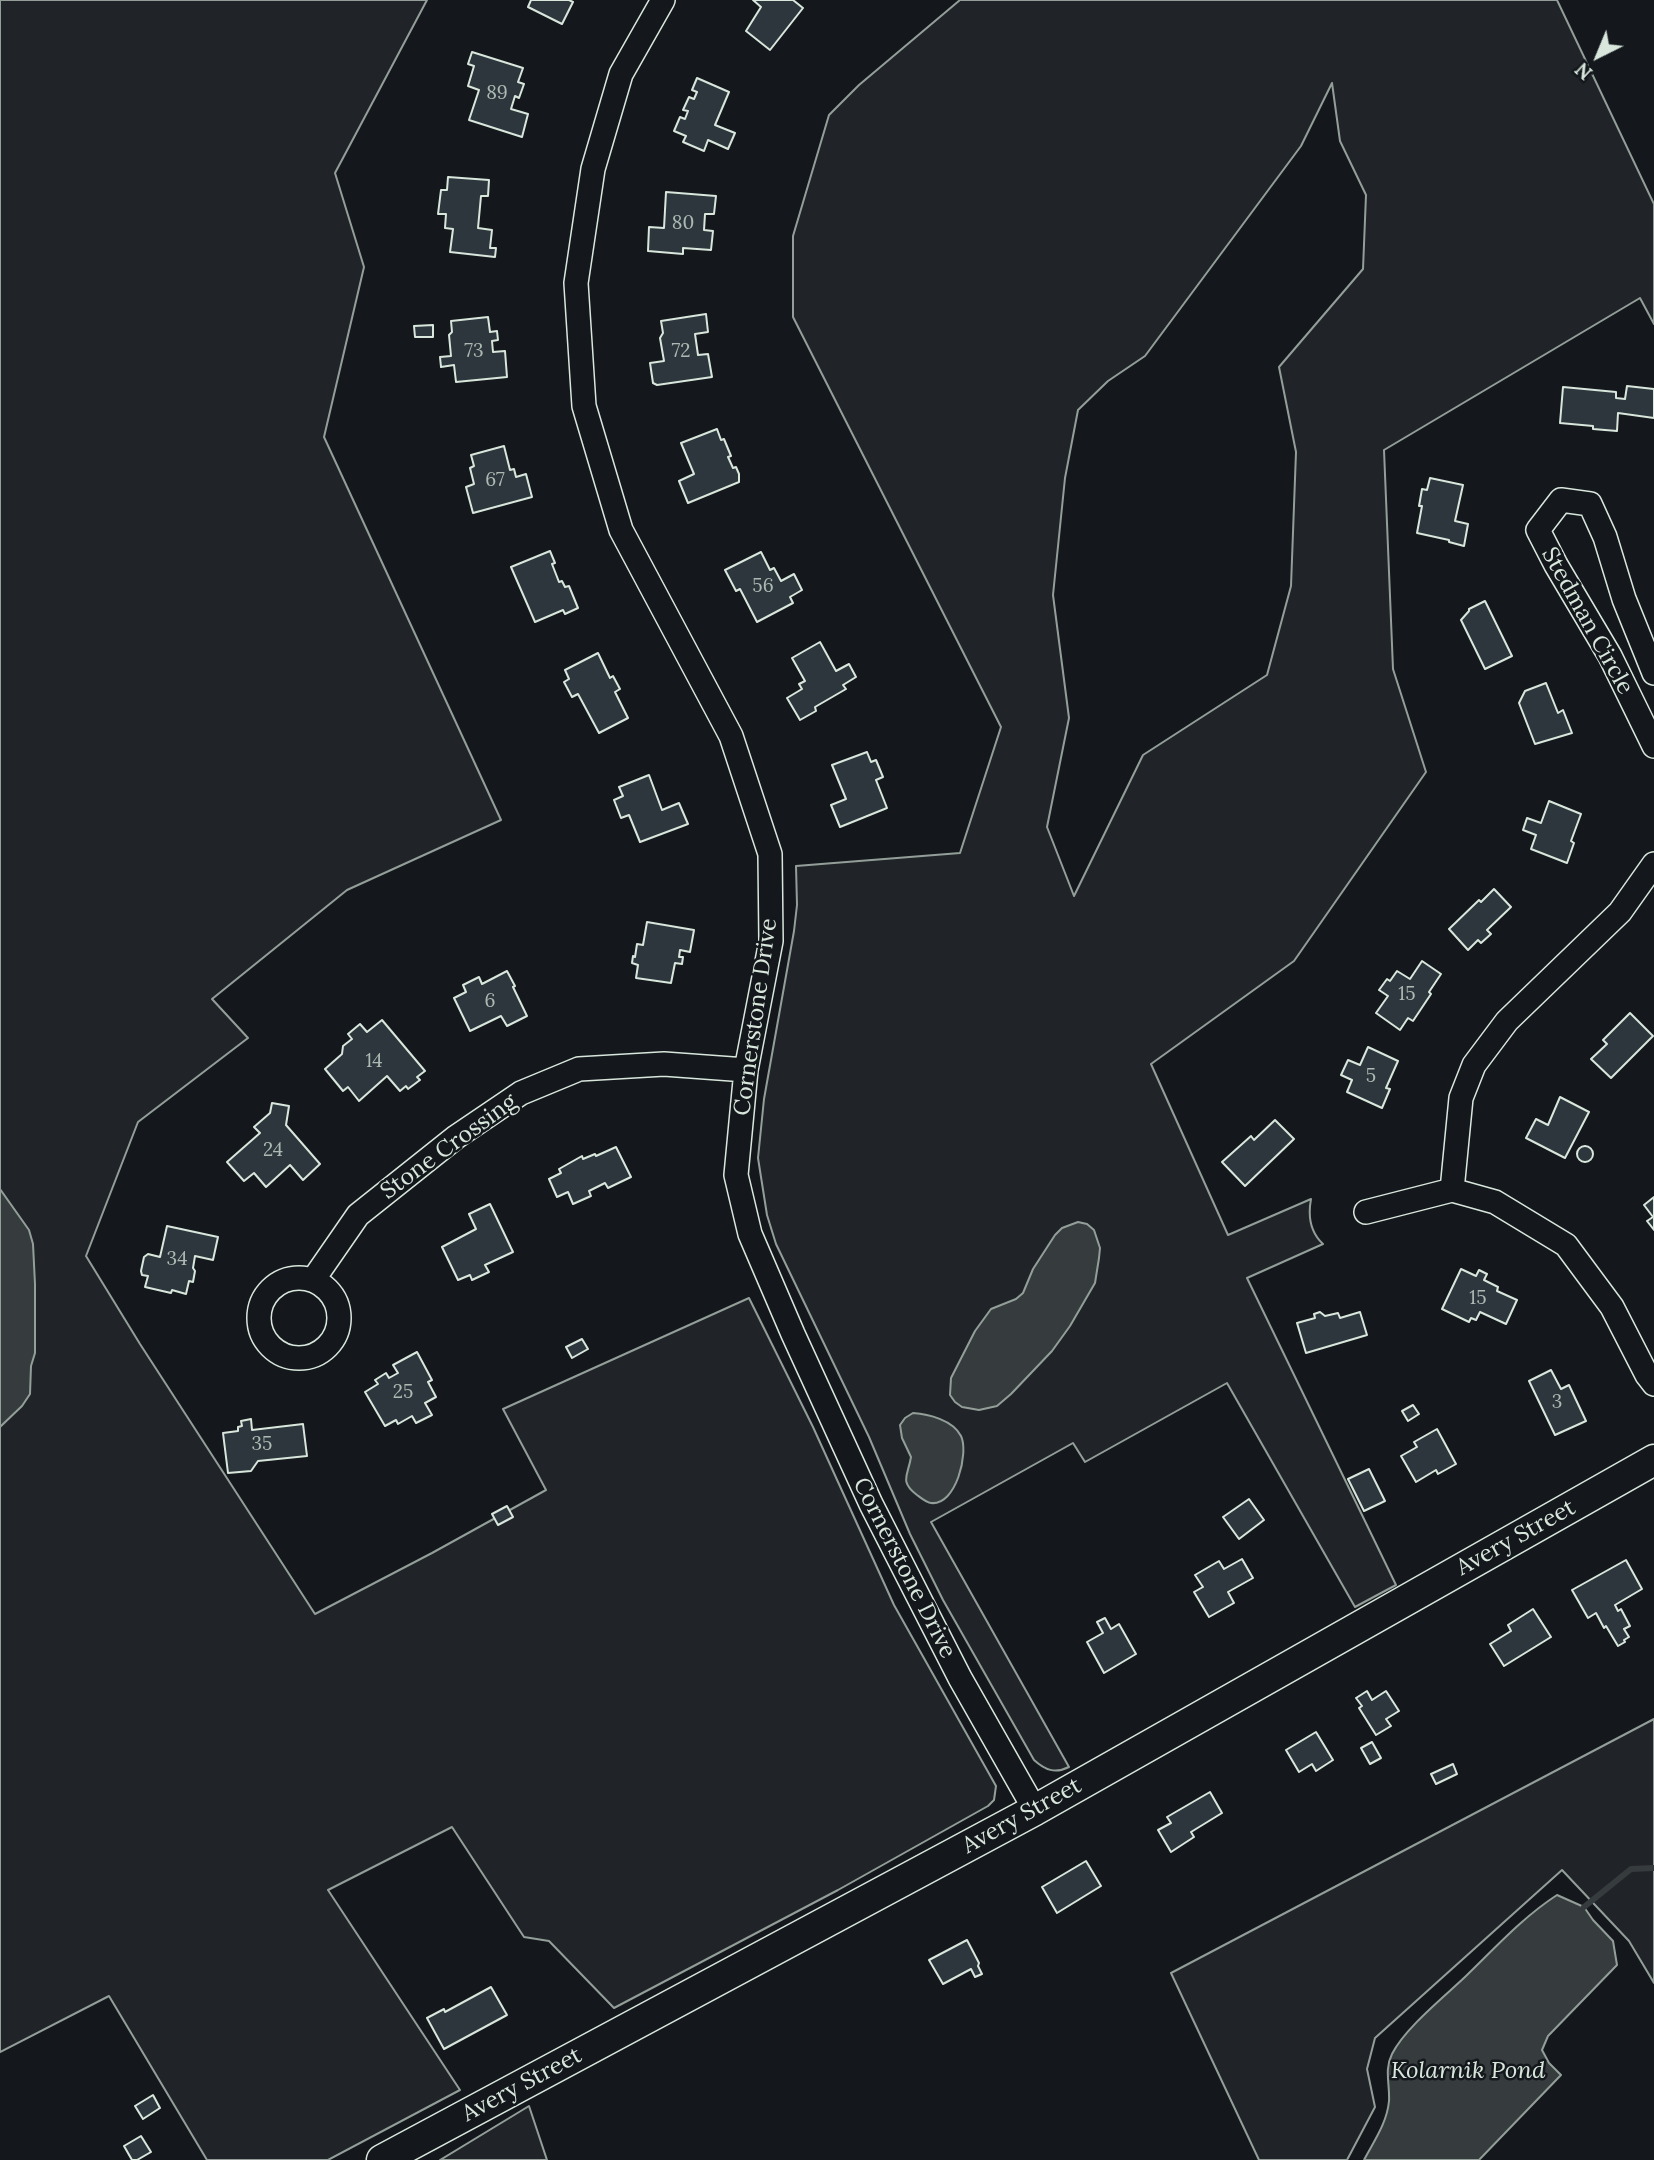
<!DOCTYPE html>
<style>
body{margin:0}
#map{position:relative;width:1654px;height:2160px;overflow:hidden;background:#14181c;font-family:Lora,serif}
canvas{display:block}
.north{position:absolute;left:1563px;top:21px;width:70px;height:70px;-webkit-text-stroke:5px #14181c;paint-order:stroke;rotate:223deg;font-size:19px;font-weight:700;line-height:28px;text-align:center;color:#d8e6dc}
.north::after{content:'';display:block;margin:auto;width:24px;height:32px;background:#d8e6dc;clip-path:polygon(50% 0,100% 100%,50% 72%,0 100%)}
</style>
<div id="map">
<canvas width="1654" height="2160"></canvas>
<div class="north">N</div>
</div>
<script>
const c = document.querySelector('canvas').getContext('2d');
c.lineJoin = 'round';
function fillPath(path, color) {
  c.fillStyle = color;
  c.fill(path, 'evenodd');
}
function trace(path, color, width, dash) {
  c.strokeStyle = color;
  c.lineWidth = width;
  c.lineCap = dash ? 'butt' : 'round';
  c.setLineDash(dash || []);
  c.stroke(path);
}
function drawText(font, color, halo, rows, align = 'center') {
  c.font = font + ' Lora,serif';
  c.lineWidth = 5;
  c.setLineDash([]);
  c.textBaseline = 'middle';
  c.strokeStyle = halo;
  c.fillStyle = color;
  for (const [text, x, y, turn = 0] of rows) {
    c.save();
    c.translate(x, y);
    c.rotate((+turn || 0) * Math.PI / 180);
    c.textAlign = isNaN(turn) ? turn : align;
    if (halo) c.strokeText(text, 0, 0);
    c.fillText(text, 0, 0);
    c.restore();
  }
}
const green = new Path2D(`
 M0 0H427L335 173 364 267 324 437 501 820 347 890 212 999 248 1038 138 1122 86 1256 140 1344 315 1614 432 1553 546 1490 503 1409 749 1298 813 1427 894 1605 996 1786 994 1800 988 1806 838 1890 614 2008 549 1941 524 1937 452 1827 328 1890 460 2090 328 2160H207L109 1996 0 2052Z
 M960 0H1557L1654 204V324L1640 298 1384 450 1393 669 1426 772 1294 961 1151 1064 1228 1235 1311 1199C1308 1215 1310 1232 1323 1244L1247 1278 1396 1585 1355 1607 1227 1383 1085 1462 1073 1443 931 1522 1069 1767C1055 1774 1045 1770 1034 1760L943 1600 910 1534 869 1437 776 1244 767 1215 758 1158 764 1099 794 931 797 905 796 866 960 853 1001 727 793 317V236L829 115 859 85ZM1332 83 1340 141 1366 195 1363 269 1279 367 1296 452 1291 586 1267 675 1143 755 1074 896 1047 827 1069 718 1053 595 1065 478 1078 410 1108 381 1145 356 1301 146Z
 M1654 1719V1983L1629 1941 1562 1870 1375 2038 1367 2069 1375 2107 1347 2160H1259L1171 1973Z
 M529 2106 547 2160H440Z`);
fillPath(green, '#202428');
trace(green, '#939e99', 2);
const water = new Path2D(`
 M0 1189 29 1230 33 1244 35 1284V1353L31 1366 30 1394 22 1406 0 1427Z
 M1078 1222 1087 1224 1094 1230 1100 1248 1099 1258 1095 1283 1070 1326 1052 1351 1011 1394 997 1406 979 1410 962 1407 955 1402 950 1395 951 1378 975 1331 991 1309 1016 1299 1023 1293 1033 1269 1055 1235 1062 1228Z
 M913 1413C928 1414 953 1420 961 1436 969 1453 956 1506 931 1503 927 1503 921 1498 917 1495 899 1481 908 1476 911 1457L902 1438 900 1425 905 1418Z
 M1557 1895 1584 1907 1593 1920 1613 1941 1617 1965 1548 2036 1542 2050 1549 2063 1561 2075 1479 2160H1364C1374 2141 1387 2123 1389 2101 1390 2084 1384 2070 1392 2054 1405 2028 1444 1997 1466 1976 1495 1948 1523 1917 1557 1895Z`);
fillPath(water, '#363b3e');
trace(water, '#939e99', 2);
trace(new Path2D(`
 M1584 1907 1631 1869 1654 1868`), '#363b3e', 6);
const building = new Path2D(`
 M531 0H569L573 2 562 24 528 7Z
 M753 0H793L803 8 770 50 746 31 761 7Z
 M472 52 523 68 518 82 524 84 519 98 515 96 511 109 528 114 522 137 469 120 479 90 468 86 474 66 468 64Z
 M697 78 729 92 715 125 735 133 728 149 708 140 704 151 683 142 686 136 674 131 680 117 685 119 688 111 683 110 689 97 694 99 697 92 692 90Z
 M448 177 489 180 488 196H481L478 228 492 230 490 248H496L495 257 450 252 453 229 445 228 446 214H438L441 190H447Z
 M666 192 716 196 714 214H705L704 230 713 231 711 250 683 248V254L648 251 649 227 664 228Z
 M706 314 708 332 695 334 698 355 708 354 712 377 657 385 653 383 650 363 664 361 660 338 663 333 661 321Z
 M488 317 490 332 497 331 498 340 492 341 493 352 505 351 507 377 456 382 454 365 441 367 440 357 451 356 449 335 452 332 451 321Z
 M433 325V337H415L414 326Z
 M1627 386 1654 389V418L1618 413 1617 431 1593 429V426L1560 423 1563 387 1616 392V398L1625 399Z
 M717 429 721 440 724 439 731 456 728 457 733 468 736 467 739 474V482L688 503 679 481 694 474 681 443Z
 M504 446 510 470 514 469 516 477 526 474 532 497 473 513 466 487 474 484 470 468 474 466 471 455Z
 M1430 478 1463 485 1455 521 1468 524 1464 546 1449 542V540L1417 533 1422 506H1419L1422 489 1427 490Z
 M550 551 555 563 552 564 559 582 562 581 565 587 569 586 578 608 565 614 563 610 535 622 511 567Z
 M761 552 770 570 774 568 781 581 794 574 802 590 790 597 793 603 757 622 740 589 736 591 725 570Z
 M1485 601 1512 656 1485 669 1461 620 1469 611V609Z
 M820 642 836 671 849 664 856 677 843 685 846 689 815 707 816 711 800 720 787 698 802 689 799 684 805 681 792 658Z
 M598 653 610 678 613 676 620 689 615 692 628 718 599 733 578 694 572 697 564 682 569 679 565 670Z
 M1546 683 1558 713 1563 710 1572 733 1535 744 1519 703 1525 691Z
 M867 752 871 762 876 760 883 777 876 780 887 808 840 827 831 805 846 799 832 765Z
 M649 775 662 810 679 803 688 824 640 842 629 815 621 818 614 800 623 796 619 787Z
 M1549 801 1581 814 1571 841 1574 843 1567 863 1531 849 1536 835 1523 830 1527 818 1541 823Z
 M1494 889 1511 907 1487 930 1491 934 1481 943 1478 940 1468 950 1449 929 1479 900 1481 902Z
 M647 922 694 930 690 952 680 950 679 957H683L682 964 675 963 671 983 636 978 638 965 632 963 633 956 635 957 637 944 643 945Z
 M1422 961 1441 974 1429 992 1431 994 1413 1021 1408 1018 1400 1030 1376 1013 1388 996 1379 990 1387 979 1390 981 1397 971 1410 979Z
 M507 971 515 986 513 987 527 1016 507 1026 501 1016 470 1031 454 998 466 992 463 985 479 977 482 984Z
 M1630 1013 1653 1036 1611 1078 1591 1059 1607 1044 1603 1040Z
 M382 1020 425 1071 417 1077 420 1080 408 1089 406 1086 400 1091 387 1076 359 1101 348 1087 343 1091 325 1069 342 1054 343 1046 352 1039 348 1034 360 1024 367 1032Z
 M1368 1047 1398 1061 1386 1088 1390 1089 1382 1108 1347 1092 1352 1080 1341 1075 1348 1060 1360 1065Z
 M1560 1097 1589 1112 1565 1158 1526 1138 1536 1119 1548 1125Z
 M272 1103 289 1106 286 1125 320 1164 303 1180 290 1165 266 1187 254 1173 244 1181 227 1162 260 1133 254 1127 270 1113Z
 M1275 1120 1294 1139 1245 1186 1222 1162 1251 1136 1254 1140Z
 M1577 1154a8 8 0 1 1 16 0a8 8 0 1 1-16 0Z
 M616 1147 631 1177 608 1188 605 1183 589 1191 591 1196 573 1204 568 1192 557 1197 549 1179 561 1173 559 1169 582 1156 583 1159 595 1154 596 1156Z
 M1654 1197V1230L1647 1221 1653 1217 1644 1205Z
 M490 1204 513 1252 485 1265 489 1272 472 1280 470 1275 458 1280 442 1247 476 1229 469 1214Z
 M167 1226 218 1237 213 1260 195 1256 193 1268 195 1271 193 1282 189 1281 186 1294 172 1290 171 1293 145 1287 148 1276 142 1275 141 1271 144 1257 148 1254 160 1257Z
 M1461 1269 1476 1276 1479 1270 1487 1274 1484 1280 1498 1287 1497 1291 1517 1300 1506 1324 1480 1312 1476 1320 1471 1318 1469 1322 1442 1309Z
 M1320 1312 1325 1316 1338 1313 1340 1318 1360 1312 1367 1335 1306 1353 1297 1323 1315 1318 1314 1314Z
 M582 1339 588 1349 572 1358 566 1347Z
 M417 1352 432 1380 428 1382 436 1397 425 1403 432 1415 416 1423 412 1416 398 1424 396 1420 385 1426 365 1392 378 1384 375 1380 386 1373 389 1378 398 1373 393 1365Z
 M1551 1370 1561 1389 1569 1385 1586 1421 1555 1435 1529 1381Z
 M1413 1405 1419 1414 1408 1421 1402 1411Z
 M251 1419 252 1430 303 1424 307 1456 258 1461 251 1471 228 1473 223 1433 238 1431V1427L242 1426 241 1421Z
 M1437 1429 1456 1464 1438 1474 1436 1470 1416 1482 1401 1456 1417 1447 1414 1442Z
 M1369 1469 1385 1501 1364 1511 1348 1479Z
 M1249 1499 1264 1520 1239 1539 1223 1517Z
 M507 1506 513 1517 498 1525 492 1514Z
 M1242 1559 1253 1578 1228 1592 1234 1603 1209 1617 1194 1592 1203 1587 1195 1575 1219 1561 1224 1569Z
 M1626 1560 1642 1589 1615 1605 1618 1611 1621 1609 1630 1626 1624 1629 1629 1637 1624 1640 1625 1642 1618 1646 1606 1626 1604 1628 1596 1613 1588 1618 1572 1590Z
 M1533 1609 1551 1637 1504 1666 1490 1644 1511 1631 1508 1625Z
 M1105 1618 1111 1629 1119 1624 1136 1654 1104 1673 1087 1642 1103 1633 1097 1622Z
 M1367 1691 1372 1700 1386 1691 1399 1711 1386 1719 1391 1726 1376 1735 1359 1708 1362 1706 1356 1698Z
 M1316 1732 1333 1760 1316 1771 1312 1764 1299 1772 1286 1750Z
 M1372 1742 1381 1758 1370 1764 1361 1748Z
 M1453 1764 1457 1774 1436 1784 1431 1774Z
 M1210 1792 1222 1813 1191 1832 1194 1837 1171 1852 1158 1830 1171 1823 1167 1817Z
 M1086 1861 1101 1886 1057 1913 1042 1887Z
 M967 1940 979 1963 978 1966 982 1974 975 1977 971 1969 943 1984 929 1960Z
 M491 1987 507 2015 444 2049 427 2018 444 2009 445 2012Z
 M153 2095 160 2108 143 2119 135 2106Z
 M141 2136 151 2152 137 2160H132L124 2146Z`);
fillPath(building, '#2c363c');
trace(building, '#d8e6dc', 2);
const minor = new Path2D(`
 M663 0 621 74 593 169 576 283 584 406 621 530 731 736 770 854 771 941 746 1070 736 1175 750 1234 793 1334 871 1504 960 1678 1035 1810
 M1654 673 1624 599 1605 537 1590 504 1561 500 1538 530 1556 565 1610 656 1654 746
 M1452 1190 1461 1098 1474 1065 1507 1021 1620 912 1654 864
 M1366 1212 1452 1190 1495 1202 1566 1245 1612 1307 1647 1375 1654 1384
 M259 1318a40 40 0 1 1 80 0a40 40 0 1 1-80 0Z
 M313 1280 358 1215 456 1137 521 1093 579 1069 664 1064 746 1070`);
const major = new Path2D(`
 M382 2160 1035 1810 1654 1460`);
trace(minor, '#d8e6dc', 26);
trace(major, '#d8e6dc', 33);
trace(minor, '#14181c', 23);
trace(major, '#14181c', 30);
drawText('19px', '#adbab4', null, [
 ["89",497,94],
 ["80",683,224],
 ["73",474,352],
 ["72",681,352],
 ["67",495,481],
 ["56",763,587],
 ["15",1407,995],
 ["6",490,1002],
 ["14",374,1062],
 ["5",1371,1077],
 ["24",273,1151],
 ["34",177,1260],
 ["15",1478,1299],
 ["25",403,1393],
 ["3",1557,1403],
 ["35",262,1445]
]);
drawText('23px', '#d8e6dc', '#14181c', [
 ["Stedman Circle",1587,621,61],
 ["Cornerstone Drive",756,1017,-82],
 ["Stone Crossing",449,1147,-36],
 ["Avery Street",1516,1538,-29],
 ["Cornerstone Drive",904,1568,63],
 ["Avery Street",1022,1816,-29],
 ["Avery Street",522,2085,-28]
]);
drawText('italic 24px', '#d8e6dc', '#14181c', [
 ["Kolarnik Pond",1468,2071]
]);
</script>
